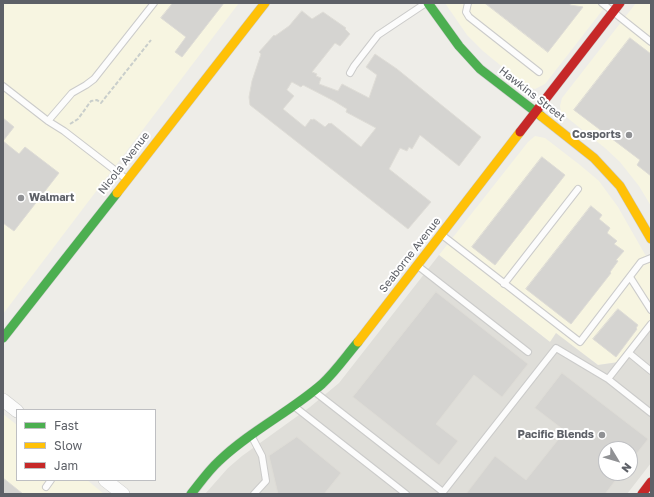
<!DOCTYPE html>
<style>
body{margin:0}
#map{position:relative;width:654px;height:497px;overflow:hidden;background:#eeede8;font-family:"Golos Text",sans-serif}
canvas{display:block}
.frame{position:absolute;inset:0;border:4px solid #5d6067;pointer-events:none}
.legend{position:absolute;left:16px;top:409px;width:140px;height:72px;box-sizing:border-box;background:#fff;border:1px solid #bebfc2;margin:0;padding:5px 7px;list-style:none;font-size:12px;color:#5d6067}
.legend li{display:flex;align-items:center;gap:8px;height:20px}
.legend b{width:20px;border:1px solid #bebfc2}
.north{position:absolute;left:598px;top:441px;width:40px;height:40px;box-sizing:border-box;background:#fff;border:1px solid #bebfc2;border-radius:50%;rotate:128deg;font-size:11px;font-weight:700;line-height:16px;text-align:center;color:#5d6067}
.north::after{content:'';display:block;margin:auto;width:14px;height:18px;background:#909194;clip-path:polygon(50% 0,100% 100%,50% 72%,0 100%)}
</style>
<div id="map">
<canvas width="654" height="497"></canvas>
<div class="frame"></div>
<ul class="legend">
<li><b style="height:5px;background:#4caf50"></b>Fast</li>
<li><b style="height:5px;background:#ffc107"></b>Slow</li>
<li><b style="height:5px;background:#c62828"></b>Jam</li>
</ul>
<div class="north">N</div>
</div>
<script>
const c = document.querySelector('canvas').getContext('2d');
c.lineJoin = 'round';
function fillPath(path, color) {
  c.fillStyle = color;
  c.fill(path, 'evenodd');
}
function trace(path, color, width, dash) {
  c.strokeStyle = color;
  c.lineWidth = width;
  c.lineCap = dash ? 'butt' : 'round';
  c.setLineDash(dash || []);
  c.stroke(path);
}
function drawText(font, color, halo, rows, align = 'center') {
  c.font = font + ' "Golos Text",sans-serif';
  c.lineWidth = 4;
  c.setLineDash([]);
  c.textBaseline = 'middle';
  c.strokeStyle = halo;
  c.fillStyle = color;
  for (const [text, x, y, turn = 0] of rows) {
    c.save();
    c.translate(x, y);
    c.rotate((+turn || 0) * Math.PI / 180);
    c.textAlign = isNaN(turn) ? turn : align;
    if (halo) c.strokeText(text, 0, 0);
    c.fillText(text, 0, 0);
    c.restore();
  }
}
fillPath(new Path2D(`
 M3 3H239L3 314Z
 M445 3H608L545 84 535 89 527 87 483 51 467 35Z
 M636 3H651V206L639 186 620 162 605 148 565 116 561 112 560 106 562 98Z
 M535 136 545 138 580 165 599 181 618 207 651 265V323L619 362 598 365 556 334 550 342 439 255 528 142Z
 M3 414 17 425V480H87L104 494H3Z`), '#f7f5e1');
fillPath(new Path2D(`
 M439 255 550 342 556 333 598 365 619 362 651 323V463L627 494H205L228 468 242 456 310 407 339 383ZM606 449H630V473H606Z`), '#dfded9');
const building = new Path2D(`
 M173 3H224L182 57 175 52 186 37 161 18Z
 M485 3H570V5L583 7 548 52Z
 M302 11 312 19 323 12 346 28 345 29 350 34 340 46 335 43 312 72 317 74 316 76 321 78 319 84 338 91 342 84 369 98 377 75 366 67 375 54 397 69 481 137 459 166 420 135 412 149 409 147 407 151 400 148 389 169 431 202 408 229 250 105 249 97 252 81 261 54 259 52 274 35 275 36 289 26ZM292 82 301 87 303 85 334 101 347 109 346 112 376 128 361 147 331 123 330 124 329 123 325 127 314 119 312 120 311 119 305 127 283 109 294 96 287 90Z
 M630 38 651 54V176L637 165 640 160 574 110Z
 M3 118 14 127 3 141 19 154 25 147 59 173 14 231 3 223Z
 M542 157 565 175 495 265 472 247Z
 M591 206 602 215 599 219 610 228 607 233 617 241 614 244 624 251 616 260 618 261 610 272 611 273 571 324 526 289Z
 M436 292 528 364 502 397 474 375 436 424 458 441 439 465 353 397Z
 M618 309 638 325 636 328 637 329 616 357 593 339Z
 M562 373 648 439 630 462V449H606V473H621L605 494H466L495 456 526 480 565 431 535 408Z
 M297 437 341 473 324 494H278L269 456Z
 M3 478 23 494H3Z`);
fillPath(building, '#d5d4d1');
trace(building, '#dedcd6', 1);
const lane = new Path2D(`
 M468 3 466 12 469 17 539 72
 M602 3 651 42
 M350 73 354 66 378 35 426 3
 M3 86 48 121 64 131 125 178
 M48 121 72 93 86 85 94 79 154 3
 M442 235 580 342 641 262 651 258
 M418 266 528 352
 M630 277 651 310
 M504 284 578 189
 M651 324 608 379 651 413
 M629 353 651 371
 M315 392 443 492 556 348 608 379
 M295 407 406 494
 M252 437 262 456 266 481 254 494
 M46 487 51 480`);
const street = new Path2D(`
 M3 400 17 411
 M105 480 123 494`);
const fast = new Path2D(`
 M428 3 459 46 480 69 541 116
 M3 338 117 193
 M191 494C200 483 208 471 219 461 250 431 290 412 322 384 336 371 346 356 358 342`);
const slow = new Path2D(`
 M541 116 594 158 620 186 651 239
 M117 193 265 3
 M358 342 520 132`);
const jam = new Path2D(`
 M520 132 620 3
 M642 494 651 482`);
trace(lane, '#cbcbca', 8);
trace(street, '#cbcbca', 14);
trace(fast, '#c9c9c9', 10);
trace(slow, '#c9c9c9', 10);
trace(jam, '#c9c9c9', 10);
trace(new Path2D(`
 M70 124 78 119 91 101 97 100 101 103 151 40`), '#c9cecb', 2, [4, 2]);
trace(lane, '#fcfcfc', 6);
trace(street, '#fcfcfc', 13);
trace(fast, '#4caf50', 9);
trace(slow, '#ffc107', 9);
trace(jam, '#c62828', 9);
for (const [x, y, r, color] of [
 [629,135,4,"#909194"],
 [21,198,4,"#909194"],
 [602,435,4,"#909194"]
]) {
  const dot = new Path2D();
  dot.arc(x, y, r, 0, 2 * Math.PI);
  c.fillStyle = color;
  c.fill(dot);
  trace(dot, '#fff', 1.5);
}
drawText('11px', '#5d6067', '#fff', [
 ["Hawkins Street",532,94,38],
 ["Nicola Avenue",124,163,-52],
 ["Seaborne Avenue",410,255,-52]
]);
drawText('bold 11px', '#5d6067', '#fff', [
 ["Cosports",621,135],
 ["Walmart",29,198,"left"],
 ["Pacific Blends",594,435]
], 'right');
</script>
